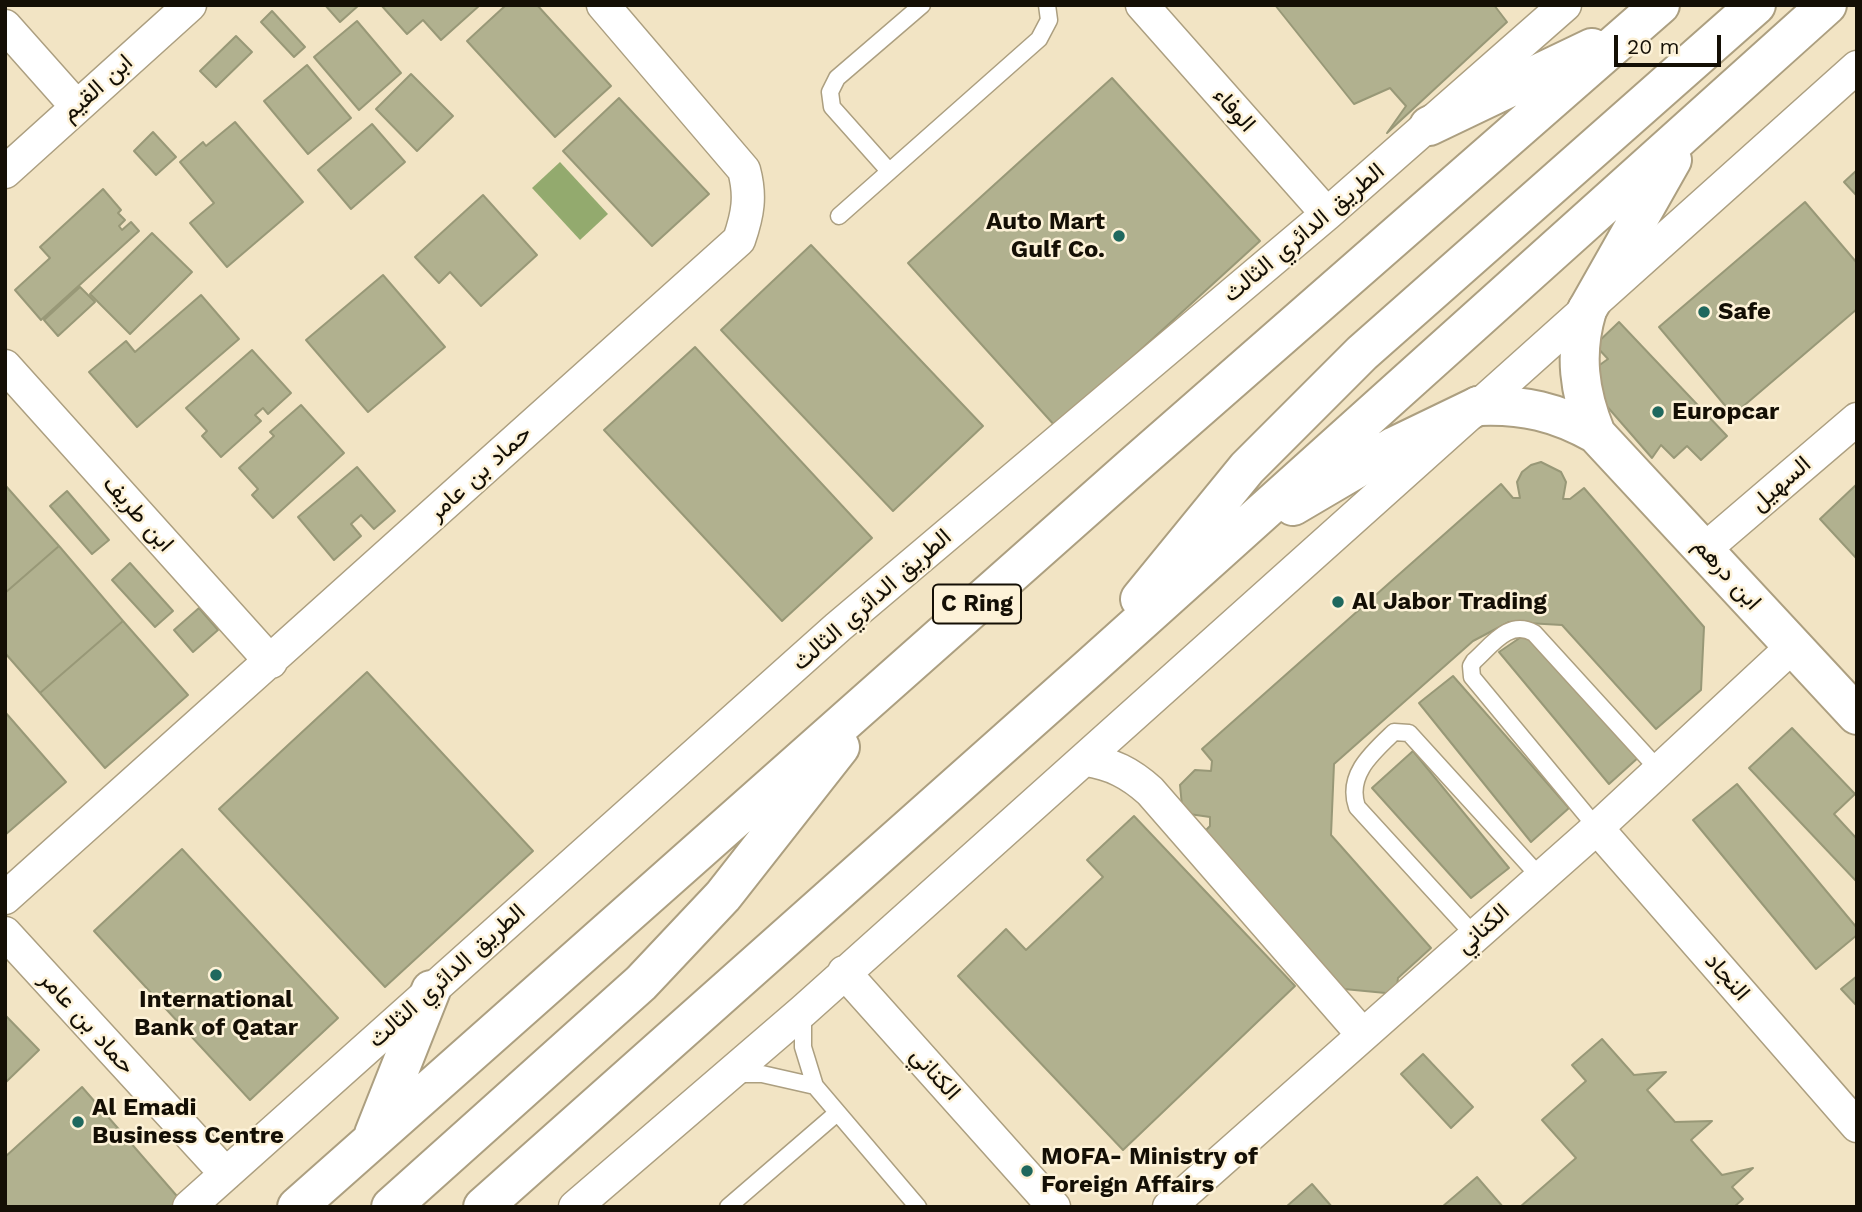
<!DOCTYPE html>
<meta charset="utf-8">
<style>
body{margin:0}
#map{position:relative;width:1862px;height:1212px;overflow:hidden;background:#f2e4c4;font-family:"Work Sans",sans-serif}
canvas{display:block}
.frame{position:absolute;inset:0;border:7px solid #140f05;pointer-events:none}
.scale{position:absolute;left:1614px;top:35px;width:107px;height:32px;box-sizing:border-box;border:4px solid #140f05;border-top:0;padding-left:9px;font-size:21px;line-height:24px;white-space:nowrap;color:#140f05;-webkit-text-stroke:5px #fdf2d8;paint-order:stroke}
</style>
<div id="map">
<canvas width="1862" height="1212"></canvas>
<div class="frame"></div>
<div class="scale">20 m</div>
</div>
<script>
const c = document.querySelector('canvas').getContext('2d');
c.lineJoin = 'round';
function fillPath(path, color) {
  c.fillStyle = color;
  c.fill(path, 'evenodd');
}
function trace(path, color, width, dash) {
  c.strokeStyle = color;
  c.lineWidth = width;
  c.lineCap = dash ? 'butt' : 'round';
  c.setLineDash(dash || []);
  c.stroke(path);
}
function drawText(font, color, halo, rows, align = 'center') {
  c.font = font + ' "Work Sans",Vazirmatn,sans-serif';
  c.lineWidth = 5;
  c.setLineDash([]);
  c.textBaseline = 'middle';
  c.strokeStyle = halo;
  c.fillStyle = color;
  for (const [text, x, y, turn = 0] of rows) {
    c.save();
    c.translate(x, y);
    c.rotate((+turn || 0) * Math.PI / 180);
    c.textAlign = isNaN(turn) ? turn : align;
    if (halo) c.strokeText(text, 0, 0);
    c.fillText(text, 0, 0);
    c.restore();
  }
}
fillPath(new Path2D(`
 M560 162 608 214 580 240 532 188Z`), '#93aa6e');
const building = new Path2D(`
 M325 5H359L340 22Z
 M381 5H480L441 40 423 20 407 34Z
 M506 5H537L611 86 555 137 467 41Z
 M1275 5H1494L1507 22 1387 133 1406 106 1390 88 1354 104Z
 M272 11 305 47 294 57 261 22Z
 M357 21 401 73 359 110 314 57Z
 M236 36 252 52 216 87 200 71Z
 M307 65 351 118 308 154 264 101Z
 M411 74 453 116 417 151 376 109Z
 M1112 78 1260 241 1056 427 908 263Z
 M619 98 709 194 652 246 563 151Z
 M235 122 303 202 227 267 190 223 214 203 180 162 203 142 206 146Z
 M372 124 405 162 351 209 318 170Z
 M153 132 176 157 156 175 134 151Z
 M1857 170V196L1844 182Z
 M103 189 121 210 118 213 125 220 119 226 122 230 131 222 139 231 41 320 15 290 50 258 40 247Z
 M483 195 537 255 481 306 450 272 439 283 415 257Z
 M1805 202 1857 263V309L1733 415 1659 327Z
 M152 233 192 272 130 334 90 294Z
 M811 245 983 426 893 511 721 330Z
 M383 275 445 347 368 412 306 340Z
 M80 287 95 302 58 336 44 320Z
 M201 295 239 339 137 427 89 372 126 341 135 352Z
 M1619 322 1727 436 1701 460 1687 446 1674 458 1661 445 1652 458 1591 388 1594 369 1608 359 1595 345Z
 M695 347 872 538 782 621 604 430Z
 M252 350 291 393 268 414 263 408 255 415 261 421 221 457 202 436 207 431 186 408Z
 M301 405 344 453 273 518 252 495 258 489 239 468 274 436 270 432Z
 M1541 462 1561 472 1566 482 1563 499H1570L1584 488 1704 627 1701 690 1656 729 1562 625 1509 622 1473 641 1334 764 1331 835 1431 948 1398 978 1396 994 1344 989 1204 832 1210 826V817L1189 814 1182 806 1180 785 1195 770 1211 771 1212 761 1202 749 1501 484 1513 498H1520L1517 482 1522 472 1531 465Z
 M357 467 395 511 374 529 361 515 351 524 361 536 334 560 298 517Z
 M1857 484V559L1820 519Z
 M5 485 59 546 5 593Z
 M67 491 109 540 92 554 50 506Z
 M59 546 123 621 40 693 5 653V593Z
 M130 563 173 611 155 627 112 580Z
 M199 608 218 630 193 652 174 630Z
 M123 621 188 695 105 768 40 693Z
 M1530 631 1640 756 1609 784 1499 652Z
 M367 672 533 851 385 987 219 809Z
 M1453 676 1569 808 1531 842 1419 703Z
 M5 712 66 782 5 835Z
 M1792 728 1855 794 1834 814 1857 839V882L1749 768Z
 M1413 751 1509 868 1471 898 1372 788Z
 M1737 784 1857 928V935L1816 969 1693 820Z
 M1134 816 1295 986 1123 1150 958 976 1006 929 1026 950 1103 877 1087 860Z
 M182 849 338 1018 250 1100 94 931Z
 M1857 976V1006L1841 989Z
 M5 1015 39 1050 5 1083Z
 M1602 1039 1634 1075 1666 1072 1647 1090 1675 1122 1712 1121 1691 1140 1722 1175 1753 1168 1732 1187 1743 1199 1734 1207H1520L1576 1158 1542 1120 1586 1081 1572 1065Z
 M1423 1054 1473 1107 1451 1128 1401 1074Z
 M82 1087 183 1203 179 1207H5V1157Z
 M1477 1177 1503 1207H1442Z
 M1312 1184 1332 1207H1286Z`);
fillPath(building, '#b1b18f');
trace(building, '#989877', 2);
const service = new Path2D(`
 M889 171 832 107 830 92 837 78 922 5
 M839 216 1039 39 1049 20 1047 5
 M1597 828 1472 677 1471 666 1474 661C1492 645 1509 619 1534 633L1659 770
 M1475 936 1357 807C1346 775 1372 753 1394 732L1409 733 1541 878
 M803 1011V1047L815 1086 918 1207
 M734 1074H762L815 1086
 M728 1207 837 1113`);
const minor = new Path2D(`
 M1142 5 1327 214
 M5 26 77 107
 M5 172 190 5
 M5 366 271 662
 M1705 549 1857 419
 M1086 760C1112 764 1130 773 1150 791L1363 1035
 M1597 828 1857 1126
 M5 898 739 240C748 214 751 196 744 170L603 5
 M5 933 226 1174
 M844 972 1054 1207
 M189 1207 838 627 1327 214 1565 5
 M575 1207 803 1011 1857 67
 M1169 1207 1597 828 1793 646`);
const tertiary = new Path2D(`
 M1587 310C1574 354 1579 392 1596 434
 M1478 406C1523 404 1557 412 1596 434L1857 715`);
const trunk = new Path2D(`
 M1429 126 1592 48
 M1587 310 1672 160
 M1293 506 1395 446 1478 406
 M1140 599 1247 468 1362 353 1756 5
 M374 1134 431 990
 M297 1207 1133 466 1660 5
 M391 1207 641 983 723 896 840 747
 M483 1207 1089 668 1827 5`);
trace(service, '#ac9f80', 19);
trace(minor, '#ac9f80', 35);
trace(tertiary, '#ac9f80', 42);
trace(trunk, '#ac9f80', 42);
trace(service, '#fff', 16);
trace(minor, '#fff', 32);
trace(tertiary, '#fff', 38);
trace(trunk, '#fff', 38);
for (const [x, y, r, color] of [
 [1119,236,7,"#1f685e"],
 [1704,312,7,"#1f685e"],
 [1658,412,7,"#1f685e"],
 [1338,602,7,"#1f685e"],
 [216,975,7,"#1f685e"],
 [78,1122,7,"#1f685e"],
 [1027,1171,7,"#1f685e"]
]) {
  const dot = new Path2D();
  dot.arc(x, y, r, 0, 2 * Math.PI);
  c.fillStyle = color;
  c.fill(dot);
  trace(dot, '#fdf2d8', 2.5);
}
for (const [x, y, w] of [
 [977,604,88]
]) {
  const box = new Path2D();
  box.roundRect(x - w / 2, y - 19.5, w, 39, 5);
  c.fillStyle = '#fdf2d8';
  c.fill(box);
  trace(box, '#140f05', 2);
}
drawText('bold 23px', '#140f05', null, [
 ["C Ring",977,604]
]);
drawText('24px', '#140f05', '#fdf2d8', [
 ["ابن القيم",97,88,-42],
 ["الوفاء",1234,110,48],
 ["الطريق الدائري الثالث",1304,233,-40],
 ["حماد بن عامر",480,473,-42],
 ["السهيل",1781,484,-41],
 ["ابن طريف",138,514,48],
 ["ابن درهم",1727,574,48],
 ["الطريق الدائري الثالث",872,600,-41],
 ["الكناني",1483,929,-42],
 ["الطريق الدائري الثالث",447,976,-42],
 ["النجاد",1727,977,49],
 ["حماد بن عامر",87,1023,48],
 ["الكناني",935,1074,48]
]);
drawText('bold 24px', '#140f05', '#fdf2d8', [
 ["Auto Mart",1105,222,"right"],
 ["Gulf Co.",1105,250,"right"],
 ["Safe",1718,312],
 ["Europcar",1672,412],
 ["Al Jabor Trading",1352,602],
 ["International",216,1000,"center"],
 ["Bank of Qatar",216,1028,"center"],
 ["Al Emadi",92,1108],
 ["Business Centre",92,1136],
 ["MOFA- Ministry of",1041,1157],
 ["Foreign Affairs",1041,1185]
], 'left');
</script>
